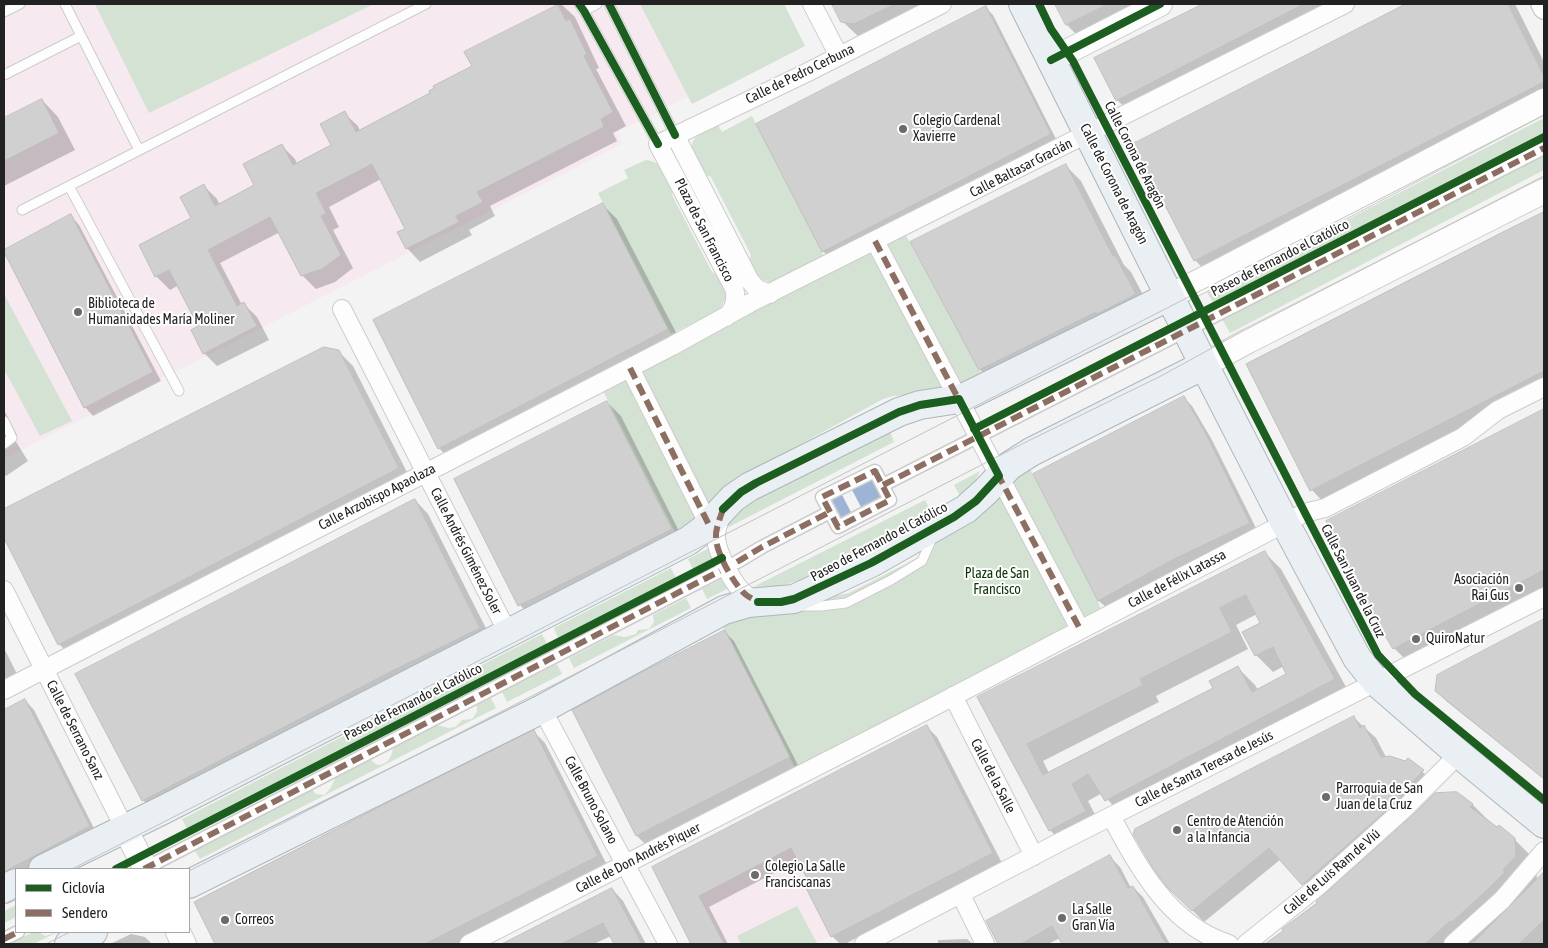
<!DOCTYPE html>
<meta charset="utf-8">
<style>
body{margin:0}
#map{position:relative;width:1548px;height:948px;overflow:hidden;background:#f3f3f3;font-family:"Asap Condensed",sans-serif}
canvas{display:block}
.frame{position:absolute;inset:0;border:5px solid #222223;pointer-events:none}
.legend{position:absolute;left:15px;top:868px;width:175px;height:65px;box-sizing:border-box;background:#fff;border:1px solid #a7a7a7;margin:0;padding:6px 9px;list-style:none;font-size:15px;color:#222223}
.legend li{display:flex;align-items:center;gap:10px;height:25px}
.legend b{width:25px;border:1px solid #a7a7a7}
</style>
<div id="map">
<canvas width="1548" height="948"></canvas>
<div class="frame"></div>
<ul class="legend">
<li><b style="height:6px;background:#1b5e20"></b>Ciclovía</li>
<li><b style="height:6px;background:#8d6e63"></b>Sendero</li>
</ul>
</div>
<script>
const c = document.querySelector('canvas').getContext('2d');
c.lineJoin = 'round';
function fillPath(path, color) {
  c.fillStyle = color;
  c.fill(path, 'evenodd');
}
function trace(path, color, width, dash) {
  c.strokeStyle = color;
  c.lineWidth = width;
  c.lineCap = dash ? 'butt' : 'round';
  c.setLineDash(dash || []);
  c.stroke(path);
}
function drawText(font, color, halo, rows, align = 'center') {
  c.font = font + ' "Asap Condensed",sans-serif';
  c.lineWidth = 4;
  c.setLineDash([]);
  c.textBaseline = 'middle';
  c.strokeStyle = halo;
  c.fillStyle = color;
  for (const [text, x, y, turn = 0] of rows) {
    c.save();
    c.translate(x, y);
    c.rotate((+turn || 0) * Math.PI / 180);
    c.textAlign = isNaN(turn) ? turn : align;
    if (halo) c.strokeText(text, 0, 0);
    c.fillText(text, 0, 0);
    c.restore();
  }
}
fillPath(new Path2D(`
 M4 4H784L805 46 692 104 688 97 633 124 616 132 622 144 4 459Z
 M792 795 844 929 815 944H691L652 867Z`), '#f6e9ef');
fillPath(new Path2D(`
 M95 4H374L149 113Z
 M640 4H784L805 46 692 104Z
 M752 116 825 258 772 283 759 279 748 265 751 255 711 177 701 173C687 143 687 139 717 123L722 132Z
 M1544 118V170L1230 333 1207 292Z
 M646 160C664 163 666 171 674 184L672 195 712 272 721 276 727 295 720 310 671 334 598 193 628 178 624 170Z
 M905 234 985 381 921 394 893 396 883 399 739 478 679 540 602 389Z
 M4 294 72 421 40 436 4 369Z
 M888 427 894 442 723 530 724 526 748 501Z
 M1026 461 1098 601 1101 611 795 768 718 617 849 593 919 557 928 536Z
 M980 471 975 482 960 496 954 485Z
 M925 500 932 513 804 579 782 586 753 587Z
 M709 548 714 558 693 569 688 559Z
 M671 568 676 578 558 638 554 628Z
 M724 578 729 588 707 599 702 589Z
 M686 598 691 608 574 668 569 658 614 635 624 637 636 634 638 630 649 629 654 622 653 615Z
 M542 634 547 644 187 829 182 819Z
 M557 664 562 674 507 702 502 692Z
 M491 698 496 708 200 859 194 849 312 789 316 794 324 795 330 789 336 777 370 759 377 765C388 765 392 757 393 747L437 725 448 728 455 727 462 720 472 719 477 712V705Z
 M16 905V917L4 923V911Z
 M797 906 817 943 741 944 737 936Z
 M33 932H39L45 936 58 932 33 944H9Z`), '#d4e2d3');
fillPath(new Path2D(`
 M872 477 882 498 862 509 851 488Z
 M841 493 852 514 842 519 831 498Z`), '#9eb4d6');
fillPath(new Path2D(`
 M561 4 575 17 599 68 596 69 626 126 613 133 617 141 490 206 495 216 469 230 472 235 420 262 407 248V229L381 179 329 207 339 227 333 230 353 268 335 282 316 289 302 275 280 232 220 263 242 305 244 304 257 317 269 340 217 366 204 353 200 326 179 285 170 290 156 276 140 246 193 219 204 186 217 199 220 205 255 186 282 146 295 159 297 164 333 145 344 113 358 126 360 131 432 93 474 67 466 53Z
 M834 4H944L860 38 842 21Z
 M1057 4H1148L1080 38 1067 25Z
 M1205 4H1351L1133 115 1117 100 1096 59Z
 M1410 4H1515L1544 62V107L1211 277 1195 260 1135 145Z
 M986 8 993 15 1057 141 830 258 823 251Z
 M42 100 58 117 75 150 4 186V119Z
 M1065 165 1081 181 1124 265 1131 272 1151 310 996 385 980 370 911 243Z
 M603 205 617 219 682 344 453 463 439 448Z
 M1544 213V395L1327 506 1312 490 1247 364Z
 M71 216 79 225 161 381 93 416 85 407Z
 M324 348 339 352 353 366 412 482 73 658 59 644 4 536V510Z
 M1183 397 1192 406 1212 440 1258 532 1108 609 1099 601 1035 474Z
 M607 402 621 416 685 543 533 619 520 605 456 480Z
 M4 410 17 435 13 437 28 461 6 476 4 474Z
 M1544 411V590L1407 661 1394 648 1328 522Z
 M415 500 428 514 493 642 157 814 143 800Z
 M1264 552 1281 569 1351 696 1123 817 1102 793 1088 801 1102 828 1066 847 1050 830 979 698ZM1257 614 1262 624 1256 655 1273 672 1284 666 1288 674 1258 690 1255 685 1238 668 1214 688 1049 773 1043 761 1159 702 1156 696 1248 649 1236 625Z
 M1544 621V779L1446 701 1436 690 1438 676Z
 M725 632 734 641 799 767 646 845 637 836 574 711Z
 M4 648 20 680 4 688Z
 M25 700 34 710 98 836 33 869H16V878L4 885V711Z
 M1354 718 1376 738 1386 757 1405 762 1408 759 1435 783 1314 896 1281 859 1204 922 1167 885Z
 M927 727 937 737 1002 863 845 944H840L832 936 812 884 799 860 709 907 728 944H693L654 868Z
 M534 732 545 743 608 867 458 944H216L195 903Z
 M1472 804 1494 826 1514 839 1536 861 1537 881 1544 877V943L1543 944H1474L1473 942 1470 944H1277L1276 938Z
 M1110 857 1120 867 1131 888 1133 887 1143 897 1170 944H1064L1060 938 1048 944H1000L988 922Z
 M612 889 623 901 646 944H615L611 936 594 944H504Z
 M131 934 145 937 152 944H110Z
 M967 939 973 944H938V940Z`), '#0003');
const building = new Path2D(`
 M832 4H895L854 24 841 22Z
 M1055 4H1108L1066 25Z
 M1203 4H1304L1116 101 1094 58Z
 M1406 4H1508L1544 76V82L1194 261 1133 144Z
 M558 5 566 21 570 19 587 54 584 56 613 112 601 119 604 127 477 192 483 202 456 216 459 222 406 249 397 232 405 229 372 164 316 193 326 213 321 216 341 255 322 269 301 276 270 217 208 250 237 306 244 302 257 326 203 354 191 330 198 326 169 270 155 277 139 245 191 218 180 197 204 184 215 206 254 185 243 164 282 144 293 165 331 145 320 124 345 111 356 132 430 93 429 91 434 88 433 86 472 66 464 52Z
 M986 6 1051 134 822 252 756 124Z
 M42 99 59 133 4 161V118Z
 M1066 164 1113 256 1115 255 1136 294 1097 314 1096 312 979 370 910 242Z
 M603 203 668 329 438 449 373 320Z
 M1544 212V371L1310 491 1246 364 1501 233Z
 M71 214 153 372 84 408 4 252V250Z
 M324 347 339 350 399 468 58 645 4 538V509Z
 M1184 396 1204 430 1250 523 1172 560 1098 601 1033 474Z
 M607 401 672 529 518 606 454 479Z
 M1544 409V570L1393 649 1375 619 1326 521Z
 M415 499 480 628 392 671 142 801 75 674Z
 M1265 551 1335 679 1105 801 1088 774 1072 784 1086 811 1049 831 977 697ZM1246 595 1260 623 1242 632 1255 656 1273 647 1286 674 1252 692 1238 666 1209 681 1213 688 1043 775 1027 744 1143 685 1140 679 1232 632 1220 608Z
 M1544 619V779L1435 691 1437 675Z
 M725 630 790 757 636 836 572 710 650 668Z
 M25 699 90 826 4 872V710Z
 M1354 716 1360 728 1364 725 1381 757 1390 756 1405 761 1408 758 1424 770 1399 796 1403 795 1399 799 1302 885 1269 848 1192 911 1166 886 1153 868 1133 834 1135 829Z
 M927 725 993 853 831 937 805 886 810 884 791 848 699 896 724 944H691L652 867Z
 M534 730 598 856 425 944H215L194 902 385 804Z
 M1457 792 1473 804 1470 807 1497 827 1499 825 1515 838 1516 856 1503 870 1505 872 1486 891 1452 922 1450 921 1425 944H1265L1283 931 1282 929 1317 903 1316 901 1413 815 1435 793Z
 M1110 855 1128 888 1133 886 1166 944H1062L1052 926 1021 944H998L986 921Z
 M1544 872V920L1519 944H1472Z
 M612 888 642 944H614L603 923 561 944H502Z`);
fillPath(building, '#d0d0d0');
trace(building, '#bfbfbf', 1);
const service = new Path2D(`
 M65 4 139 150
 M579 4 584 11 658 144
 M609 4 675 135
 M584 11 597 4
 M4 12 20 4
 M4 75 81 36
 M69 186 179 391
 M22 210 426 4
 M4 421 12 438 4 444
 M801 606H821L846 603 891 580 922 561 933 536`);
const pedestrian = new Path2D(`
 M875 471 890 500 838 527 822 497Z
 M883 485 1544 148
 M737 562 762 547 830 512
 M144 869 720 571
 M4 939 18 932`);
const minor = new Path2D(`
 M812 4 839 56
 M675 135 750 281 757 289 770 294
 M875 241 1080 629
 M342 309 508 633
 M726 317C735 309 737 299 734 288L658 144 806 73 942 4
 M630 368 709 525
 M722 514C719 522 715 529 716 538 717 552 733 585 745 594 749 597 754 599 758 602
 M4 590 125 829
 M4 690 672 346 750 303 1345 4
 M953 696 1034 856
 M542 709 668 944
 M1111 816C1138 867 1170 926 1229 944
 M961 895 985 944
 M469 944 927 710 1285 523 1304 513 1325 508 1463 437 1498 410 1544 387
 M864 944 1060 842 1544 597
 M1246 944 1317 887 1406 807 1459 754
 M1453 944 1502 900 1544 851`);
const tertiary = new Path2D(`
 M1542 4 1544 8`);
const secondary = new Path2D(`
 M1051 60 1160 4
 M1170 296 1214 274 1544 101
 M1204 365 1248 341 1544 191
 M125 829 146 869
 M178 932 184 944`);
const primary = new Path2D(`
 M1023 4 1204 365 1285 523 1357 658 1376 682 1459 754 1544 824
 M43 869 163 810 688 541 703 530 733 498 749 487 899 412 920 405 959 399 967 396 1170 296
 M189 884 542 709 724 610 748 603 794 599 871 563 966 509 986 491 1009 466 1031 452 1204 365
 M4 889 16 883
 M69 944 93 932`);
trace(service, '#ccc', 11);
trace(pedestrian, '#ccc', 15);
trace(minor, '#ccc', 20);
trace(tertiary, '#ccc', 24);
trace(secondary, '#ccc', 26);
trace(primary, '#adb6bb', 30);
trace(service, '#fdfdfd', 9);
trace(pedestrian, '#fdfdfd', 12);
trace(minor, '#fdfdfd', 18);
trace(tertiary, '#fdfdfd', 21);
trace(secondary, '#fdfdfd', 24);
trace(primary, '#e9eff2', 28);
trace(new Path2D(`
 M72 869 1544 115
 M189 871 569 677 1026 442 1161 376 1243 331 1544 176
 M4 904 16 898
 M46 944 70 932`), '#c2c2c3', 1);
trace(new Path2D(`
 M875 241 960 402
 M630 368 709 525
 M875 471 890 500 838 527 822 497Z
 M997 473 1080 629
 M883 485 1544 148
 M723 509C720 519 715 529 716 539 717 554 732 580 742 591 746 596 753 599 758 602
 M737 562 762 547 830 512
 M144 869 720 571
 M4 939 18 932`), '#8d6e63', 6, [12, 6]);
trace(new Path2D(`
 M579 4 584 11 658 144
 M609 4 675 135
 M1039 4 1051 29 1073 61 1378 655 1415 694 1544 800
 M1051 60 1160 4
 M974 429 1544 137
 M723 509 741 492 756 483 899 412 920 405 959 399 999 476 976 501 954 517 871 563 794 599 781 602H758
 M116 869 722 558`), '#1b5e20', 8);
for (const [x, y, r, color] of [
 [903,129,5,"#6b6b6c"],
 [78,312,5,"#6b6b6c"],
 [1519,588,5,"#6b6b6c"],
 [1416,639,5,"#6b6b6c"],
 [1326,797,5,"#6b6b6c"],
 [1177,830,5,"#6b6b6c"],
 [755,875,5,"#6b6b6c"],
 [1062,918,5,"#6b6b6c"],
 [225,920,5,"#6b6b6c"]
]) {
  const dot = new Path2D();
  dot.arc(x, y, r, 0, 2 * Math.PI);
  c.fillStyle = color;
  c.fill(dot);
  trace(dot, '#fff', 2);
}
drawText('14px', '#222223', '#fff', [
 ["Calle de Pedro Cerbuna",800,74,-26],
 ["Calle Corona de Aragón",1135,155,63],
 ["Calle Baltasar Gracián",1021,168,-27],
 ["Calle de Corona de Aragón",1114,184,63],
 ["Plaza de San Francisco",704,230,63],
 ["Paseo de Fernando el Católico",1280,258,-27],
 ["Calle Arzobispo Apaolaza",377,497,-27],
 ["Paseo de Fernando el Católico",879,542,-28],
 ["Calle Andrés Giménez Soler",466,551,63],
 ["Calle de Félix Latassa",1177,579,-28],
 ["Calle San Juan de la Cruz",1353,581,63],
 ["Paseo de Fernando el Católico",413,702,-27],
 ["Calle de Serrano Sanz",75,730,63],
 ["Calle de Santa Teresa de Jesús",1204,769,-27],
 ["Calle de la Salle",993,776,63],
 ["Calle Bruno Solano",591,800,62],
 ["Calle de Don Andrés Piquer",638,858,-27],
 ["Calle de Luis Ram de Viú",1332,872,-41]
]);
drawText('14px', '#222223', '#fff', [
 ["Colegio Cardenal",913,121],
 ["Xavierre",913,137],
 ["Biblioteca de",88,304],
 ["Humanidades María Moliner",88,320],
 ["Asociación",1509,580,"right"],
 ["Rai Gus",1509,596,"right"],
 ["QuiroNatur",1426,639],
 ["Parroquia de San",1336,789],
 ["Juan de la Cruz",1336,805],
 ["Centro de Atención",1187,822],
 ["a la Infancia",1187,838],
 ["Colegio La Salle",765,867],
 ["Franciscanas",765,883],
 ["La Salle",1072,910],
 ["Gran Vía",1072,926],
 ["Correos",235,920]
], 'left');
drawText('14px', '#0a3505', '#fff', [
 ["Plaza de San",997,574],
 ["Francisco",997,590]
]);
</script>
